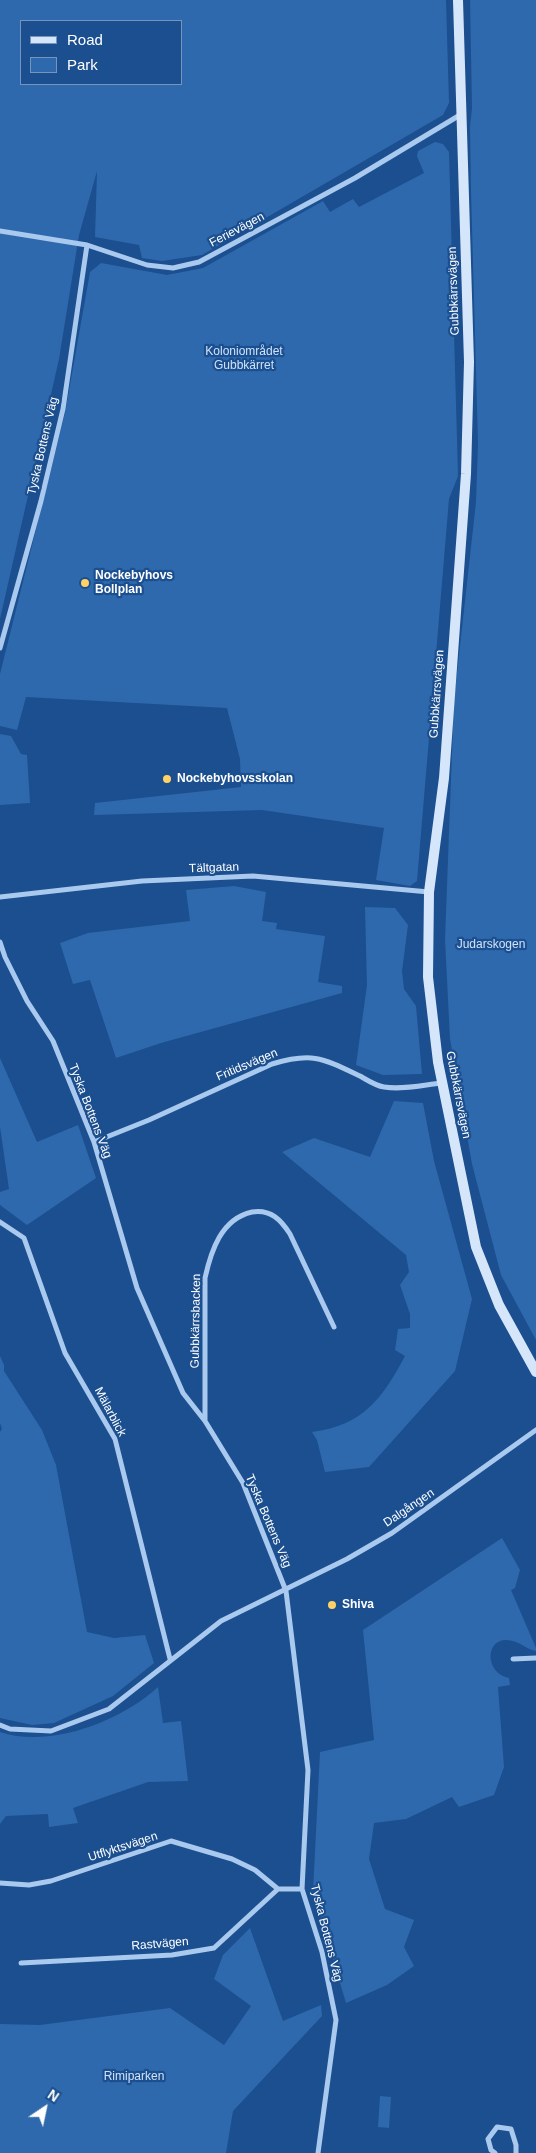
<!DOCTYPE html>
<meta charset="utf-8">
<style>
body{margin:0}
#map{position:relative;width:536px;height:2153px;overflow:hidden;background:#1b4f8f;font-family:Arial,sans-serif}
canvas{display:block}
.legend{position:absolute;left:20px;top:20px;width:162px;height:65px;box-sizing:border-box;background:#1b4f8f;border:1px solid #7695bc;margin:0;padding:6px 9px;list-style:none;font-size:15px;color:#fff}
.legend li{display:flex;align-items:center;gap:10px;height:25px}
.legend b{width:25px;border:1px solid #7695bc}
.north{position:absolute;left:20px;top:2083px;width:50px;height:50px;-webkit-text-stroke:4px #1b4f8f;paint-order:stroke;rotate:34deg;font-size:14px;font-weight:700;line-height:20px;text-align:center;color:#fff}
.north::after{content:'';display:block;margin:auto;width:18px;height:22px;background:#fff;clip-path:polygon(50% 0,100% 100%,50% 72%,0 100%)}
</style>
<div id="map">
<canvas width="536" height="2153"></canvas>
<ul class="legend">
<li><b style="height:6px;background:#d6e6fa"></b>Road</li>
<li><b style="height:14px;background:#2e69ad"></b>Park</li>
</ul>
<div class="north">N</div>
</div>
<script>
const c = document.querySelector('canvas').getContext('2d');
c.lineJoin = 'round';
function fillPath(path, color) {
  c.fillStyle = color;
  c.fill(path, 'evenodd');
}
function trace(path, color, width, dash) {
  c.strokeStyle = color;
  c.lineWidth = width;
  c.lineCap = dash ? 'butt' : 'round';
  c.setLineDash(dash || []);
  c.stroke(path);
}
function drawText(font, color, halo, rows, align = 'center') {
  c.font = font + ' Arial,sans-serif';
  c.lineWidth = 4.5;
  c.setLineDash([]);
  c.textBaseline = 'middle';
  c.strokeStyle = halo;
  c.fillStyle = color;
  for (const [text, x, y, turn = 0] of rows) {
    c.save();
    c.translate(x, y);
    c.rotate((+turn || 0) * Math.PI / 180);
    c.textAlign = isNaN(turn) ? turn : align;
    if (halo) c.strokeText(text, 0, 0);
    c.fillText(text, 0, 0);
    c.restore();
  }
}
fillPath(new Path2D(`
 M0 0H446L449 103 443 115 202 255 162 261 142 258 139 245 95 237 97 171 79 235 59 359 0 619ZM21 21H181V84H21Z
 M470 0H536V1340L501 1275 472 1164 450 1039 445 939 454 700 476 502 478 443 471 191 470 127 472 108Z
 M435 142 443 144 449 152 458 476 449 499 417 881 410 886 376 880 384 828 262 810 94 815 95 803 241 787 240 759 227 708 26 697 17 730 0 726V674L65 413 90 272 101 263 167 275 203 268 323 201 330 212 353 199 359 207 424 173 417 156 418 151Z
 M0 734 11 736 21 754 27 755 30 803 0 805Z
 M234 886 266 892 262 921 277 923 276 929 325 936 318 982 342 986V993L161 1043 116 1058 90 980 73 984 60 943 88 933 190 921 186 890Z
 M365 907 395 908 408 925 402 971 404 989 416 1006 422 1074 383 1075 356 1065 367 985Z
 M0 1058 37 1142 78 1125 96 1178 27 1225 0 1205V1192L9 1189 0 1127Z
 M394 1101 423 1103 434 1161 472 1299 455 1371 369 1467 325 1472 317 1440 312 1432C362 1426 383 1398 405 1356L395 1350 398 1329 410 1328V1314L400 1285 409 1272 406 1255 282 1152 314 1138 370 1157Z
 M0 1356 4 1365V1371L42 1430 56 1465 87 1632 114 1638 145 1635 154 1663 113 1696 54 1723 32 1725 0 1718V1432L2 1429 0 1423Z
 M502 1538 520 1570 515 1588 511 1590 536 1648V1651C525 1649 519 1640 506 1640 485 1640 485 1673 509 1678L510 1685 498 1687 504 1767 494 1795 459 1807 452 1797 406 1819 374 1823 369 1859 385 1909 414 1920 404 1947 414 1966 387 1985 346 2003 313 1892 320 1752 374 1740 363 1630Z
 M158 1687 163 1723 181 1721 188 1781 148 1782 73 1808 78 1823 49 1827 48 1814 6 1816 0 1824V1732C50 1749 121 1721 158 1687Z
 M250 1928 283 2021 321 2005 322 2016 233 2111 226 2153H0V2024L40 2025 170 2008 224 2045 251 2006 214 1979 223 1955Z
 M380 2096 391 2097 389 2128 378 2127Z`), '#2e69ad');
trace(new Path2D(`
 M0 231 87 245 147 265 173 268 199 262 355 178 460 115
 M0 648 41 501 63 409 87 245
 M0 897 142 881 253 876 429 892
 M0 942 5 957 27 1001 53 1041 94 1142 137 1288 183 1393 205 1421 243 1483 286 1591 308 1770 302 1889 322 1952 336 2020 318 2153
 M94 1142 149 1120 272 1064C312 1052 322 1058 360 1076 367 1080 376 1086 384 1087 403 1090 423 1085 442 1083
 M0 1222 24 1238 65 1353 115 1439 170 1659
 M205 1420V1278C211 1251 221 1219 252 1212 271 1209 281 1220 290 1234L334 1327
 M513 1659 536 1658
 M0 1725 10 1729 51 1731 109 1709 221 1621 347 1559 392 1533 536 1430
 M0 1883 29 1885 51 1881 171 1841 232 1859 255 1870 278 1889H302
 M21 1963 172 1955 214 1948 278 1889
 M495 2153 491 2150 488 2139 497 2127 511 2129 516 2145V2153`), '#a9c9ee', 5);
trace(new Path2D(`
 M458 0 469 362 466 474 444 778 429 892 428 977 438 1062 476 1247 499 1305 536 1372`), '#d6e6fa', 10);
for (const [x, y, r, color] of [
 [85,583,5,"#ffd166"],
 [167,779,5,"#ffd166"],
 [332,1605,5,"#ffd166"]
]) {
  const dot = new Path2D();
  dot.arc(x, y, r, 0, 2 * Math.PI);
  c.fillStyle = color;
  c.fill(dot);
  trace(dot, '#1b4f8f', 2);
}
drawText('12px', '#fff', '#1b4f8f', [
 ["Ferievägen",237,230,-28],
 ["Gubbkärrsvägen",454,291,-92],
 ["Tyska Bottens Väg",43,446,-77],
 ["Gubbkärrsvägen",437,694,-86],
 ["Tältgatan",214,868,-2],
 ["Fritidsvägen",247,1065,-23],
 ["Gubbkärrsvägen",458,1095,79],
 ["Tyska Bottens Väg",90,1111,69],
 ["Gubbkärrsbacken",196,1321,-89],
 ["Mälarblick",110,1412,62],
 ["Dalgången",409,1508,-34],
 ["Tyska Bottens Väg",268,1521,67],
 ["Utflyktsvägen",123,1847,-18],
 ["Tyska Bottens Väg",326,1933,76],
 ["Rastvägen",160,1944,-5]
]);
drawText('12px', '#cfe3fa', '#1b4f8f', [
 ["Koloniområdet",244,352],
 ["Gubbkärret",244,366],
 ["Judarskogen",491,945],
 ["Rimiparken",134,2077]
]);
drawText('bold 12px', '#fff', '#1b4f8f', [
 ["Nockebyhovs",95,576],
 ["Bollplan",95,590],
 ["Nockebyhovsskolan",177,779],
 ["Shiva",342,1605]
], 'left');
</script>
